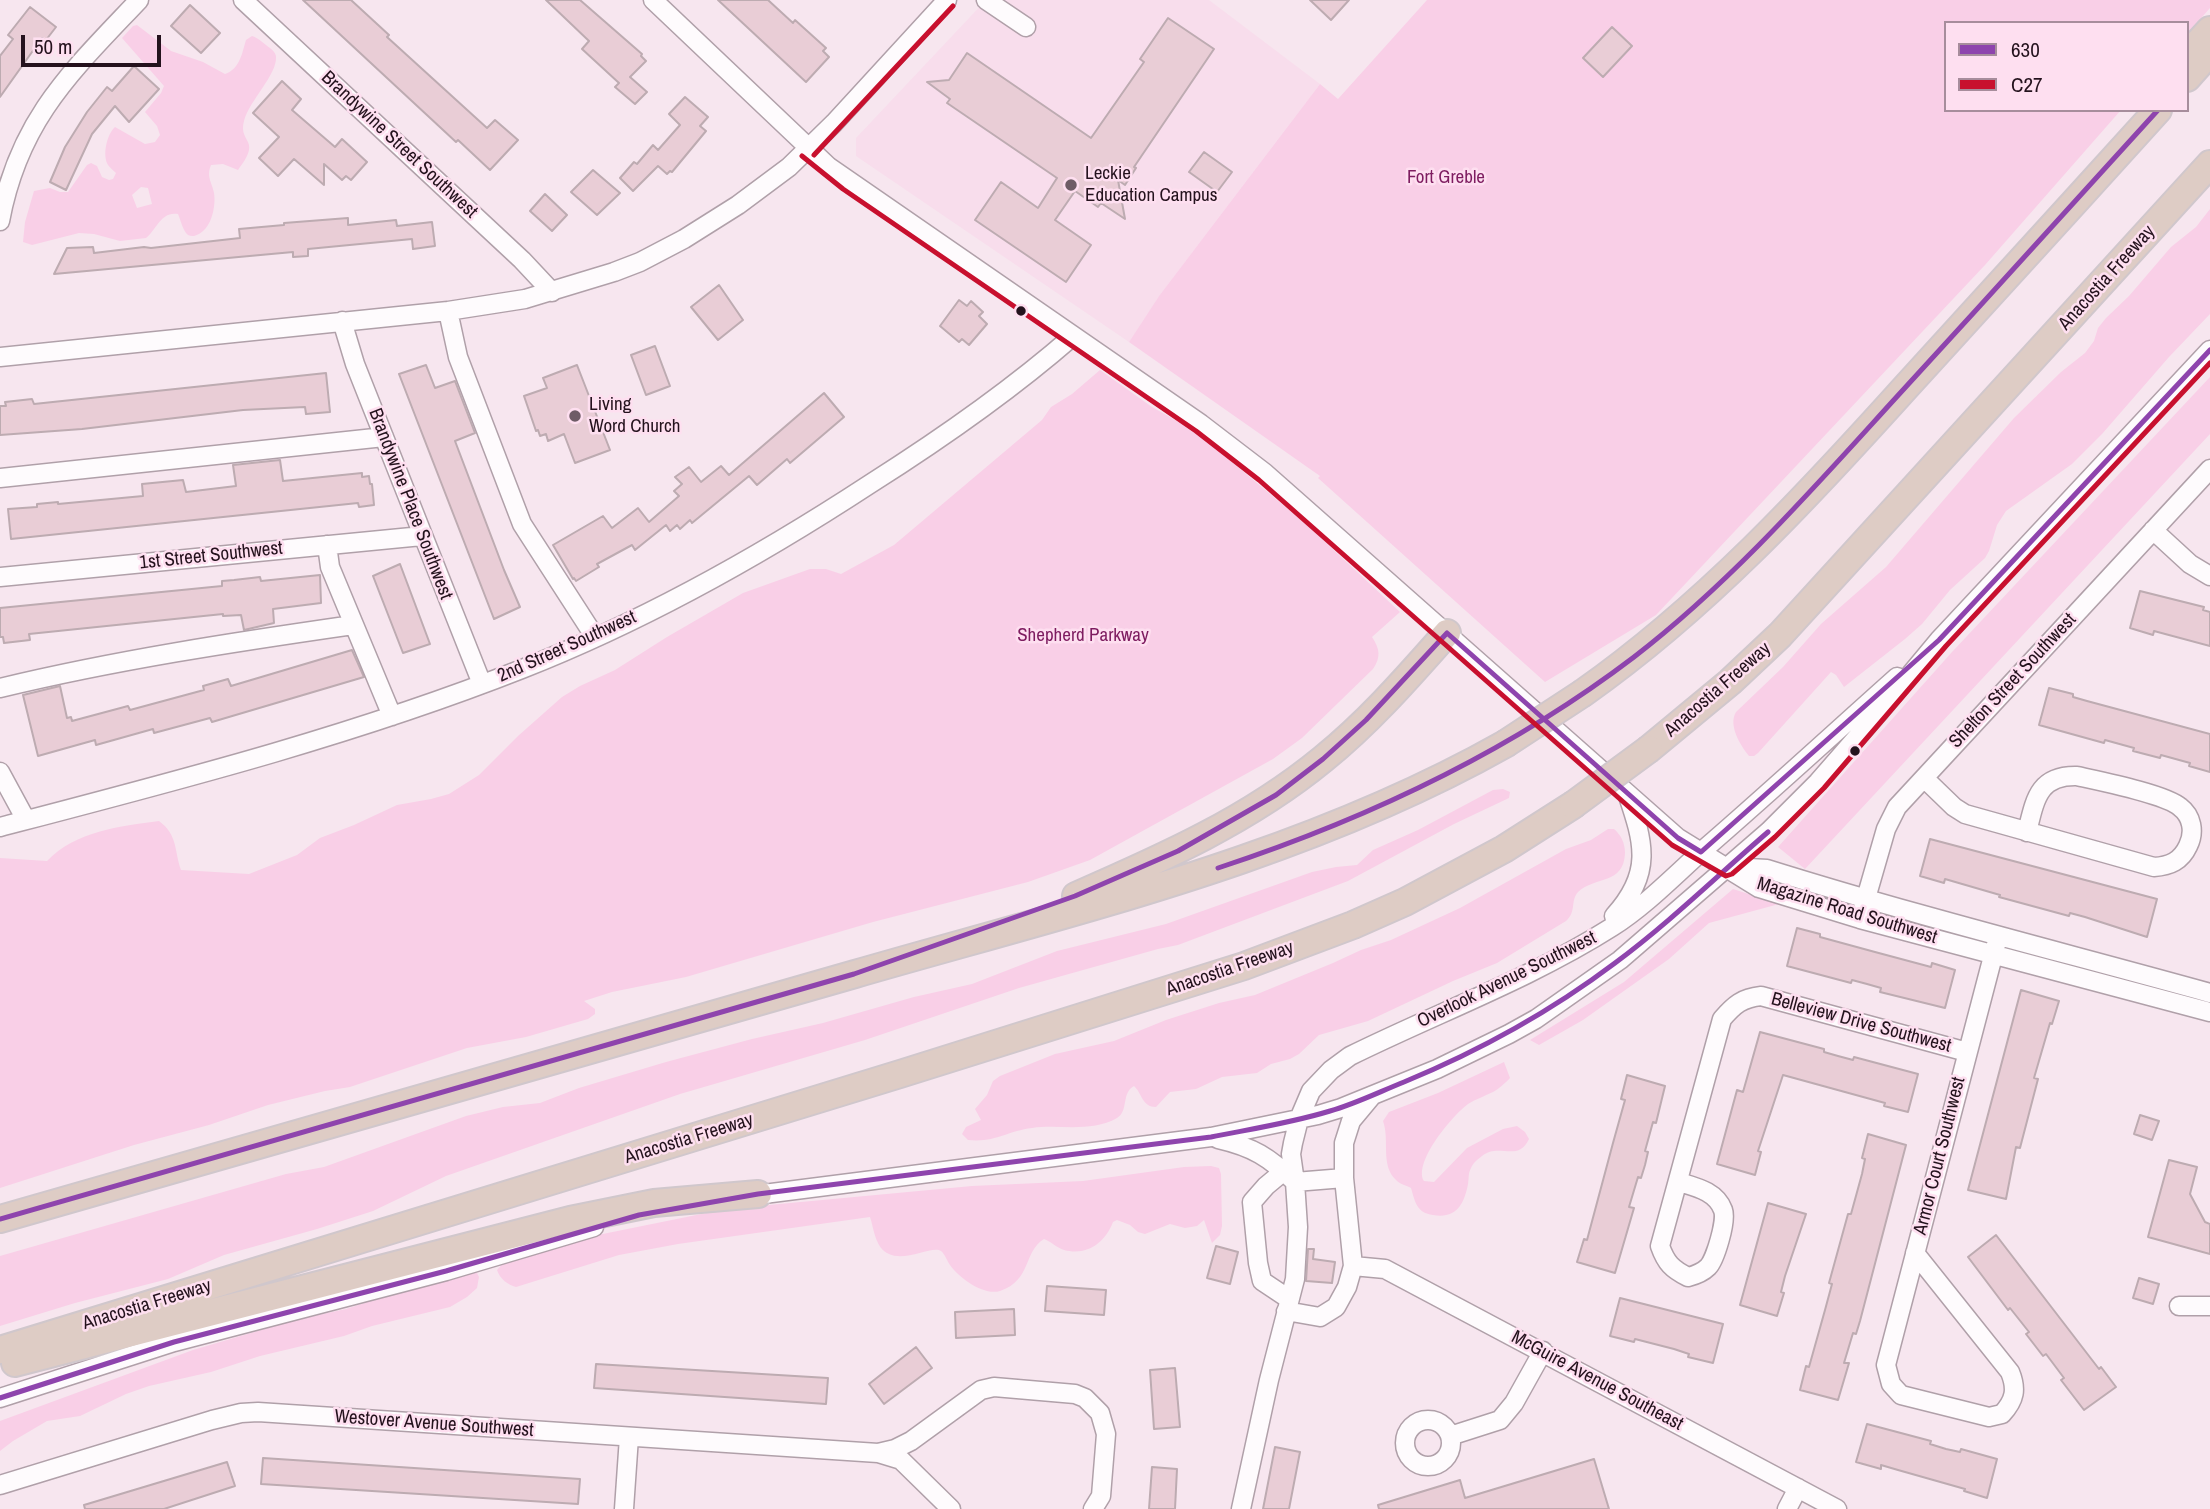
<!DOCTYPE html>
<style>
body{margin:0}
#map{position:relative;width:2210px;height:1509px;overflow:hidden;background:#f7e6ef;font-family:"Archivo Narrow",sans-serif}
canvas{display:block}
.legend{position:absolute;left:1944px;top:21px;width:245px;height:91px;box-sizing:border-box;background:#fedff0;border:2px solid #a78d9c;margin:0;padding:9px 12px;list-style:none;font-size:21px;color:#24121d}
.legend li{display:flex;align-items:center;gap:14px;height:35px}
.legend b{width:35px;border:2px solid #a78d9c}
.scale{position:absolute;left:21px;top:35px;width:140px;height:32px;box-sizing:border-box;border:4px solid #24121d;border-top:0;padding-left:9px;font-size:21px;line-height:24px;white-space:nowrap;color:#24121d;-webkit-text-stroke:5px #fedff0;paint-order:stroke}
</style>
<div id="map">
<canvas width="2210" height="1509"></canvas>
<ul class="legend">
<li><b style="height:9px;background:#8e44ad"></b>630</li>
<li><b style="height:9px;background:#c8102e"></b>C27</li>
</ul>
<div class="scale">50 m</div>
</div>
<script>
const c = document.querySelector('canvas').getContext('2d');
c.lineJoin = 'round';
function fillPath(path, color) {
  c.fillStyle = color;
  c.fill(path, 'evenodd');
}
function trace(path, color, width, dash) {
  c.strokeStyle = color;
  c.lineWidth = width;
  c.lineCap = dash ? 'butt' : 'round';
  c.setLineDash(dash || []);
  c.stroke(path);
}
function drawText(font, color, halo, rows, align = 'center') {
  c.font = font + ' "Archivo Narrow",sans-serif';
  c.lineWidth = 5;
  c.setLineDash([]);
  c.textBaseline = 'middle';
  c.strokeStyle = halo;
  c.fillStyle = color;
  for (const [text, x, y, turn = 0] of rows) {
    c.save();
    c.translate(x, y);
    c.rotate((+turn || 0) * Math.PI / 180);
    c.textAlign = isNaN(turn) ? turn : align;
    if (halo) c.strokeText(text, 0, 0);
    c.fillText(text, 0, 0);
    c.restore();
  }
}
fillPath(new Path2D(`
 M986 0H1209L1320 84 1159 296 1129 342 856 156V138Z`), '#f8ddec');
fillPath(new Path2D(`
 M1427 0H2210V8L2187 34V23H1946V110H2121L1985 265 1656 615 1545 682 1318 478 1320 476 1129 342 1159 296 1320 84 1338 99Z
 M137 25 171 51 203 62 225 74C240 69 242 53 246 40L252 36C258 38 261 41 266 45 270 48 276 52 276 57 277 75 249 101 244 121 238 144 263 138 238 170L223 164 211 165C206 177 212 182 214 193 216 206 212 227 199 234 195 236 192 237 188 235 183 231 181 221 178 214 161 211 157 229 146 238L120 241 94 234 79 233 32 245 23 242 25 222 34 191 50 188 60 192H68L87 165 91 163 97 166 102 177 109 180 113 179 116 173C113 170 110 168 108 165 102 155 107 134 115 127L145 144 155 142 160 135 157 126 145 112 161 93 164 86 122 38 133 26ZM141 187 148 188 152 204 137 208 132 195Z
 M2210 209V314L2169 357 2102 434 2072 464 2006 511 1997 525 1989 551 1985 558 1950 590 1922 624 1905 639 1844 687 1836 675 1831 672 1758 753 1754 756H1749C1740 745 1728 725 1736 712L1783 667 1821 624 1886 567 2014 418 2061 372 2085 353 2094 341 2098 328 2106 318 2129 296 2171 247 2196 227Z
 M1100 370 1152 407 1195 431 1307 525 1400 612 1372 637C1380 649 1381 657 1373 669L1302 738 1273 759 1090 860 1028 882 873 922 686 977 612 992 584 1001 595 1009V1014L588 1019 526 1037 467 1048 350 1087 325 1091 268 1105 209 1125 134 1145 0 1188V858L47 861C76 831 120 826 159 821 178 835 174 850 181 870L249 874 297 855 320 838 354 825 397 805 431 799 449 794 479 775 518 736 562 697 580 686 615 670 667 637 743 593 810 569H826L841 574 894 545 1042 420 1051 407 1072 394Z
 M2210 377V434L1805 869 1778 847 1952 652Z
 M1503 789 1510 792 1509 798 1454 824 1348 881 1178 945 1158 949 1019 988 865 1040 680 1094 446 1176 373 1211 317 1229 224 1255 168 1279 75 1303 0 1326V1256L286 1174 324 1167 466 1116 503 1107 540 1103 579 1088 666 1062 752 1039 823 1023 914 997 972 984 1057 951 1166 924 1312 872 1336 867 1357 865 1373 850 1418 830 1493 790Z
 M1608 829H1614C1621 835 1625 843 1625 853 1624 885 1595 876 1578 892 1570 901 1577 911 1566 921L1497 963 1453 981 1368 1021 1319 1035 1299 1054 1290 1059 1271 1064 1257 1073 1222 1077 1196 1089 1170 1092 1156 1107C1142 1107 1142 1093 1134 1086 1121 1093 1129 1111 1117 1118 1091 1133 1059 1124 1032 1128 1007 1131 995 1143 968 1140L962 1134 966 1127 981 1120 975 1109 987 1095 993 1081 1000 1076 1055 1054 1114 1041 1166 1020 1219 1003 1255 995 1333 963 1361 950 1391 940 1460 908 1566 849 1591 840Z
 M1733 889 1779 904 1709 923 1669 959 1583 1020 1539 1045 1530 1040 1624 982Z
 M1504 1062 1510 1078C1505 1083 1499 1089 1493 1092 1485 1096 1476 1099 1468 1104 1453 1115 1413 1162 1424 1181L1434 1182 1467 1148 1503 1129 1517 1126 1525 1132 1529 1139C1518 1163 1499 1142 1482 1156 1478 1159 1473 1163 1471 1168 1468 1173 1469 1179 1468 1184 1464 1205 1456 1219 1433 1215 1417 1213 1415 1202 1411 1188 1406 1185 1401 1185 1396 1180 1380 1165 1390 1140 1383 1121L1389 1112 1438 1093Z
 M1211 1166 1219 1168 1221 1174 1222 1226 1220 1235 1212 1243 1204 1220 1197 1226 1185 1228 1170 1224 1145 1234 1138 1232 1130 1225 1117 1220 1113 1222C1105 1243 1087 1256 1064 1250 1057 1248 1052 1242 1044 1239 1023 1252 1032 1280 1000 1291 984 1296 959 1278 950 1265 947 1261 945 1254 941 1251 933 1245 906 1262 889 1254 875 1248 874 1229 870 1217L678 1244 619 1255 516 1287C508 1285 500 1279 497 1270L503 1263 583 1238 726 1209 972 1186 1083 1181 1184 1167Z
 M472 1271 477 1273 479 1277 477 1288 467 1297 450 1307 372 1326 344 1336 260 1356 211 1372 149 1386 126 1394 80 1416 47 1421 13 1441 0 1451V1421L193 1350 295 1320 346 1309 404 1290Z`), '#f9cfe7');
const building = new Path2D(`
 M303 0H351L389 35 387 37 487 128 495 120 518 140 490 170 458 140 456 142Z
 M546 0H580L642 54 641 56 646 61 630 77 647 92 635 104 615 87 619 83 582 49 589 41Z
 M718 0H768L793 23 795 20 826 48 823 51 829 57 806 82Z
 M1310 0H1349L1331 20Z
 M190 5 220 33 201 53 171 26Z
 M30 7 56 27 46 40 42 38 0 97V56L13 39 8 35Z
 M1168 18 1214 49 1134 167 1136 168 1125 185 1118 180 1125 219 1101 203 1098 207 1075 191 1055 220 1091 245 1066 282 975 220 1001 182 1038 208 1057 178 947 103 950 99 927 82 949 80 967 53 1091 138 1144 62 1140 59Z
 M1612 27 1632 46 1603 77 1583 58Z
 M134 66 159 89 129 122 115 106 92 134 66 190 50 182 65 147 87 112 107 87 112 91Z
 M282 81 301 99 292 110 335 147 342 139 367 162 351 180 346 176 342 180 324 164V185L294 159 278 176 259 158 279 137 253 113Z
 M685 97 708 117 700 126 706 131 672 172 670 171 667 174 658 166 633 191 620 178 634 162 637 164 653 145 658 150 680 125 669 114Z
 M1204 152 1232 172 1217 192 1189 172Z
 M593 170 620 193 597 215 571 192Z
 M545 194 567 215 552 231 530 211Z
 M348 218V225L396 220 397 226 432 222 435 246 413 249 412 239 308 249V256L293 257V252L54 274 67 248 93 247 94 253 144 247 151 248 240 238 239 229 284 225V223Z
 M719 285 743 320 718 340 691 307Z
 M959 300 967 306 971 301 983 312 979 316 987 324 969 345 962 339 959 342 940 326Z
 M655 346 670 386 646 395 631 355Z
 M426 365 435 388 455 381 475 433 455 441 504 570 520 607 494 619 399 374Z
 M577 365 610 450 575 463 564 434 548 441 546 434 540 436 538 430 536 431 524 396 547 388 543 378Z
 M326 373 330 412 306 414 305 407 243 410 82 429 0 435V406H6L5 402 32 399 34 404Z
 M824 393 844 417 790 463 787 459 757 485 749 476 692 523 690 520 680 529 677 525 670 531 666 525 635 550 632 545 597 564 599 567 576 581 574 578 573 579 553 545 603 516 612 528 638 508 649 522 679 496 674 491 682 484 675 477 689 467 701 482 721 466 729 475Z
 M280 460 283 481 362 473V477L369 476 370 484H372L374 505 359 507 358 503 11 539 8 509 37 507V504L58 502V504L143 496 142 484 183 480 186 492 236 486 233 465Z
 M400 564 430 644 403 653 373 576Z
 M320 575 321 603 273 609 274 623 244 630 241 615 223 616V614L29 634 30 640 4 643 3 637H0V608L222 586V581L234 580 260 577 261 581Z
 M2140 591 2204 607 2203 610 2210 612V646L2154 631 2153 635 2130 628Z
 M352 650 364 677 212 722 210 718 154 733 153 729 96 745 95 740 38 756 23 695 60 686 67 718 71 717 72 721 128 706 130 710 204 690 203 686 228 679 231 686Z
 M2049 688 2073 694V697L2087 701 2210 734V772L2189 766 2190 763 2161 755 2160 758 2133 751 2134 748 2105 740 2104 743 2039 725Z
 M1930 839 2157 899 2147 937 2085 917 2070 913 2069 916 1999 897 2000 895 1945 879 1944 883 1920 876Z
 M1797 928 1820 934V937L1875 952 1931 967 1932 963 1955 970 1945 1008 1880 992 1881 988 1867 984 1852 980 1851 983 1787 966Z
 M2021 990 2059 1001 2052 1024 2050 1023 2034 1078 2038 1079 2020 1148 2016 1147 2006 1199 1968 1190Z
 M1760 1032 1824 1049V1052L1838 1056 1853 1060 1854 1057 1918 1074 1908 1112 1884 1106 1885 1103 1783 1075 1758 1151 1761 1152 1755 1175 1717 1164 1737 1090 1743 1092Z
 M1627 1075 1665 1086 1656 1123 1653 1122 1645 1151 1648 1152 1645 1165 1641 1178 1638 1177 1629 1207 1634 1208 1615 1273 1577 1262 1584 1239 1587 1240 1613 1143 1625 1100 1621 1099Z
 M2140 1115 2159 1121 2152 1140 2134 1134Z
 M1868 1134 1906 1145 1860 1321 1856 1334 1853 1333 1844 1363H1849L1838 1400 1800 1390 1806 1366 1809 1367 1825 1310 1832 1284 1829 1283 1848 1214H1851L1862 1174 1865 1159 1862 1158Z
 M2169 1160 2197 1167 2190 1194 2205 1222 2210 1224V1254L2148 1237Z
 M1768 1203 1806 1214 1785 1276 1781 1292 1784 1293 1777 1316 1740 1305Z
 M1996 1235 2099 1369 2101 1367 2116 1387 2084 1410 2061 1380 2064 1378 2046 1354 2043 1356 2026 1334 2029 1332 2010 1308 2008 1310 1968 1257Z
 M1216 1246 1238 1252 1230 1284 1207 1278Z
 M1308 1249H1314L1313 1259 1335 1262 1332 1283 1306 1281Z
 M2139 1278 2159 1284 2153 1304 2133 1298Z
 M1047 1286 1106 1290 1104 1315 1045 1311Z
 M1620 1298 1723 1324 1713 1363 1688 1357 1689 1354 1674 1349 1635 1339 1634 1342 1610 1336Z
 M1014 1309 1015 1335 956 1338 955 1312Z
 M916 1347 932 1368 884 1404 869 1384Z
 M596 1364 828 1378 826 1404 594 1388Z
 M1175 1368 1180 1427 1154 1429 1150 1370Z
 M1867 1424 1931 1441 1930 1444 1946 1449 1960 1452 1961 1449 1997 1459 1987 1498 1964 1491 1965 1489 1898 1470 1881 1465V1469L1856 1462Z
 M1275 1447 1300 1452 1289 1509H1263Z
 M263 1458 580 1479 578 1504 261 1484Z
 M1594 1459 1609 1509H1379L1378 1505 1460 1480 1465 1498Z
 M227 1462 235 1486 164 1509H85L84 1505Z
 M1152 1467 1177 1469 1175 1509H1149Z`);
fillPath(building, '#e9cdd6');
trace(building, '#bdabb1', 2);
const minor = new Path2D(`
 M243 0 522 260 552 292
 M653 0 829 167 1201 424 1265 473 1678 838 1759 888 1860 919 2210 1012
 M986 0 1026 27
 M0 221C19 119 72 71 139 0
 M448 311 458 357 522 524 595 637
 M342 321 355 364 482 684
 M0 357 448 311 525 299 614 272 640 262 684 239 738 205 789 167 834 123 947 0
 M0 478 384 437
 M2153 530 2190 564 2210 576
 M327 545 330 567 392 716
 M0 577 422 536
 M0 688C116 660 235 642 353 625
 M0 772 26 820
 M1924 778 1954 807 1965 814 2154 867C2170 866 2181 861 2188 846 2195 832 2192 816 2180 807 2165 794 2099 781 2077 776 2038 775 2035 800 2027 832
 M0 827C176 781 352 736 522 669 644 621 760 556 870 484 941 439 1010 391 1073 336
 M1731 867 1767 869C1914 915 2062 952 2210 993
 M1614 916C1653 873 1644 843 1627 793
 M1860 919 1886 829 1897 807 2210 469
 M1218 1139C1253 1147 1269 1157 1295 1182L1344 1178
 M1284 1171 1266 1186 1252 1202 1258 1263 1262 1281 1289 1299
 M1679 1182C1695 1187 1716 1191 1723 1210 1727 1221 1715 1260 1708 1267 1702 1273 1696 1275 1688 1277 1672 1269 1666 1263 1660 1246L1722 1019C1734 1005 1742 998 1761 996L1967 1052
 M748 1196 1211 1137 1318 1115 1341 1108 1437 1069 1509 1034 1536 1019 1620 960 1769 831 1818 782 1880 711 1939 640 2210 350
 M1915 1253 2010 1372C2017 1389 2015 1400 2002 1414L1989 1417 1901 1395 1891 1384 1886 1365 1998 937
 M1353 1266 1385 1269 1837 1509
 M2179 1306H2210
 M1286 1311 1320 1317 1336 1307 1347 1287 1353 1266 1344 1178V1143L1351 1121 1371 1097
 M0 1398 174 1342 446 1271 594 1227
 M1405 1443a23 23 0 1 1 46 0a23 23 0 1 1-46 0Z
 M1450 1436 1500 1420 1514 1403 1543 1351
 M0 1485 212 1420 241 1413 258 1412 878 1453
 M624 1509 629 1437
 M951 1509 901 1460 878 1453 895 1449 911 1441 981 1390 994 1387 1075 1394 1085 1398 1100 1413 1106 1434 1101 1496 1093 1509
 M1241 1509 1269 1380 1295 1279 1298 1227 1295 1182 1291 1154 1293 1143 1299 1119 1311 1091 1331 1070 1350 1056C1437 1013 1530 979 1612 927 1645 906 1673 877 1702 851 1768 794 1832 735 1897 677
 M1787 1509 1798 1488`);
const highway = new Path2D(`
 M2187 55 2210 30
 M2187 78 2210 52
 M1583 693C1705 607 1805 499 1905 388 1989 296 2074 203 2158 110
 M1649 749 1730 682 1780 635 2210 164
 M1076 896C1163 858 1249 820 1323 759 1369 722 1408 677 1447 633
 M0 1219C285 1138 570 1056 855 974 1076 910 1303 858 1505 744
 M0 1350 900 1074 1244 966 1353 925 1405 902 1504 849 1573 805
 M15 1363 570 1220 654 1203 758 1194`);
trace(minor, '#b0a0a9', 21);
trace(highway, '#d0c7cc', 30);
trace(minor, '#fefbfd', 18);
trace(highway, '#deccc5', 26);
const highwayBridge = new Path2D(`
 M1505 744 1583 693
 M1573 805 1649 749`);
trace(highwayBridge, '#d0c7cc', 30, []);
trace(highwayBridge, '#deccc5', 26);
trace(new Path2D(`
 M1218 868C1367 819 1508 753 1634 657 1730 583 1811 491 1892 402 1981 305 2069 208 2158 110
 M0 1219 854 974 1075 896 1178 851 1276 795 1323 759 1366 720 1447 633 1678 838 1701 852 1939 640 2210 350
 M0 1398 174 1342 446 1271 639 1215 758 1194 1211 1137C1251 1129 1291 1123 1330 1111 1355 1104 1379 1092 1404 1082 1479 1051 1550 1012 1615 963 1669 923 1717 876 1768 832`), '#8e44ad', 5);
trace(new Path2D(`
 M814 155 953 6
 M802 156 843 189 1196 431 1259 480 1672 845 1726 876 1732 874 1775 837 1824 788 1946 646 2210 363`), '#c8102e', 5);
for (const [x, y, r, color] of [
 [1071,185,7,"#6e5c66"],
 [1021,311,6,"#24121d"],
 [575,416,7,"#6e5c66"],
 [1855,751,6,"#24121d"]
]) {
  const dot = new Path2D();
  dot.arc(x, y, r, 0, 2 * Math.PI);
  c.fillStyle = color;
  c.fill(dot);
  trace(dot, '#fedff0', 2.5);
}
drawText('19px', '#24121d', '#fedff0', [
 ["Brandywine Street Southwest",399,145,43],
 ["Anacostia Freeway",2107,278,-48],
 ["Brandywine Place Southwest",410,504,69],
 ["1st Street Southwest",211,556,-6],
 ["2nd Street Southwest",567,647,-24],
 ["Shelton Street Southwest",2013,681,-47],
 ["Anacostia Freeway",1718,690,-41],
 ["Magazine Road Southwest",1847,911,17],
 ["Anacostia Freeway",1230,969,-19],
 ["Overlook Avenue Southwest",1507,980,-26],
 ["Belleview Drive Southwest",1861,1023,15],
 ["Anacostia Freeway",689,1139,-17],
 ["Armor Court Southwest",1940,1156,-76],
 ["Anacostia Freeway",147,1305,-17],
 ["McGuire Avenue Southeast",1597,1381,28],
 ["Westover Avenue Southwest",434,1424,4]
]);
drawText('19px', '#24121d', '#fedff0', [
 ["Leckie",1085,174],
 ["Education Campus",1085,196],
 ["Living",589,405],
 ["Word Church",589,427]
], 'left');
drawText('19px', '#7e1c60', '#fedff0', [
 ["Fort Greble",1446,178],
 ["Shepherd Parkway",1083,636]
]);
</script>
